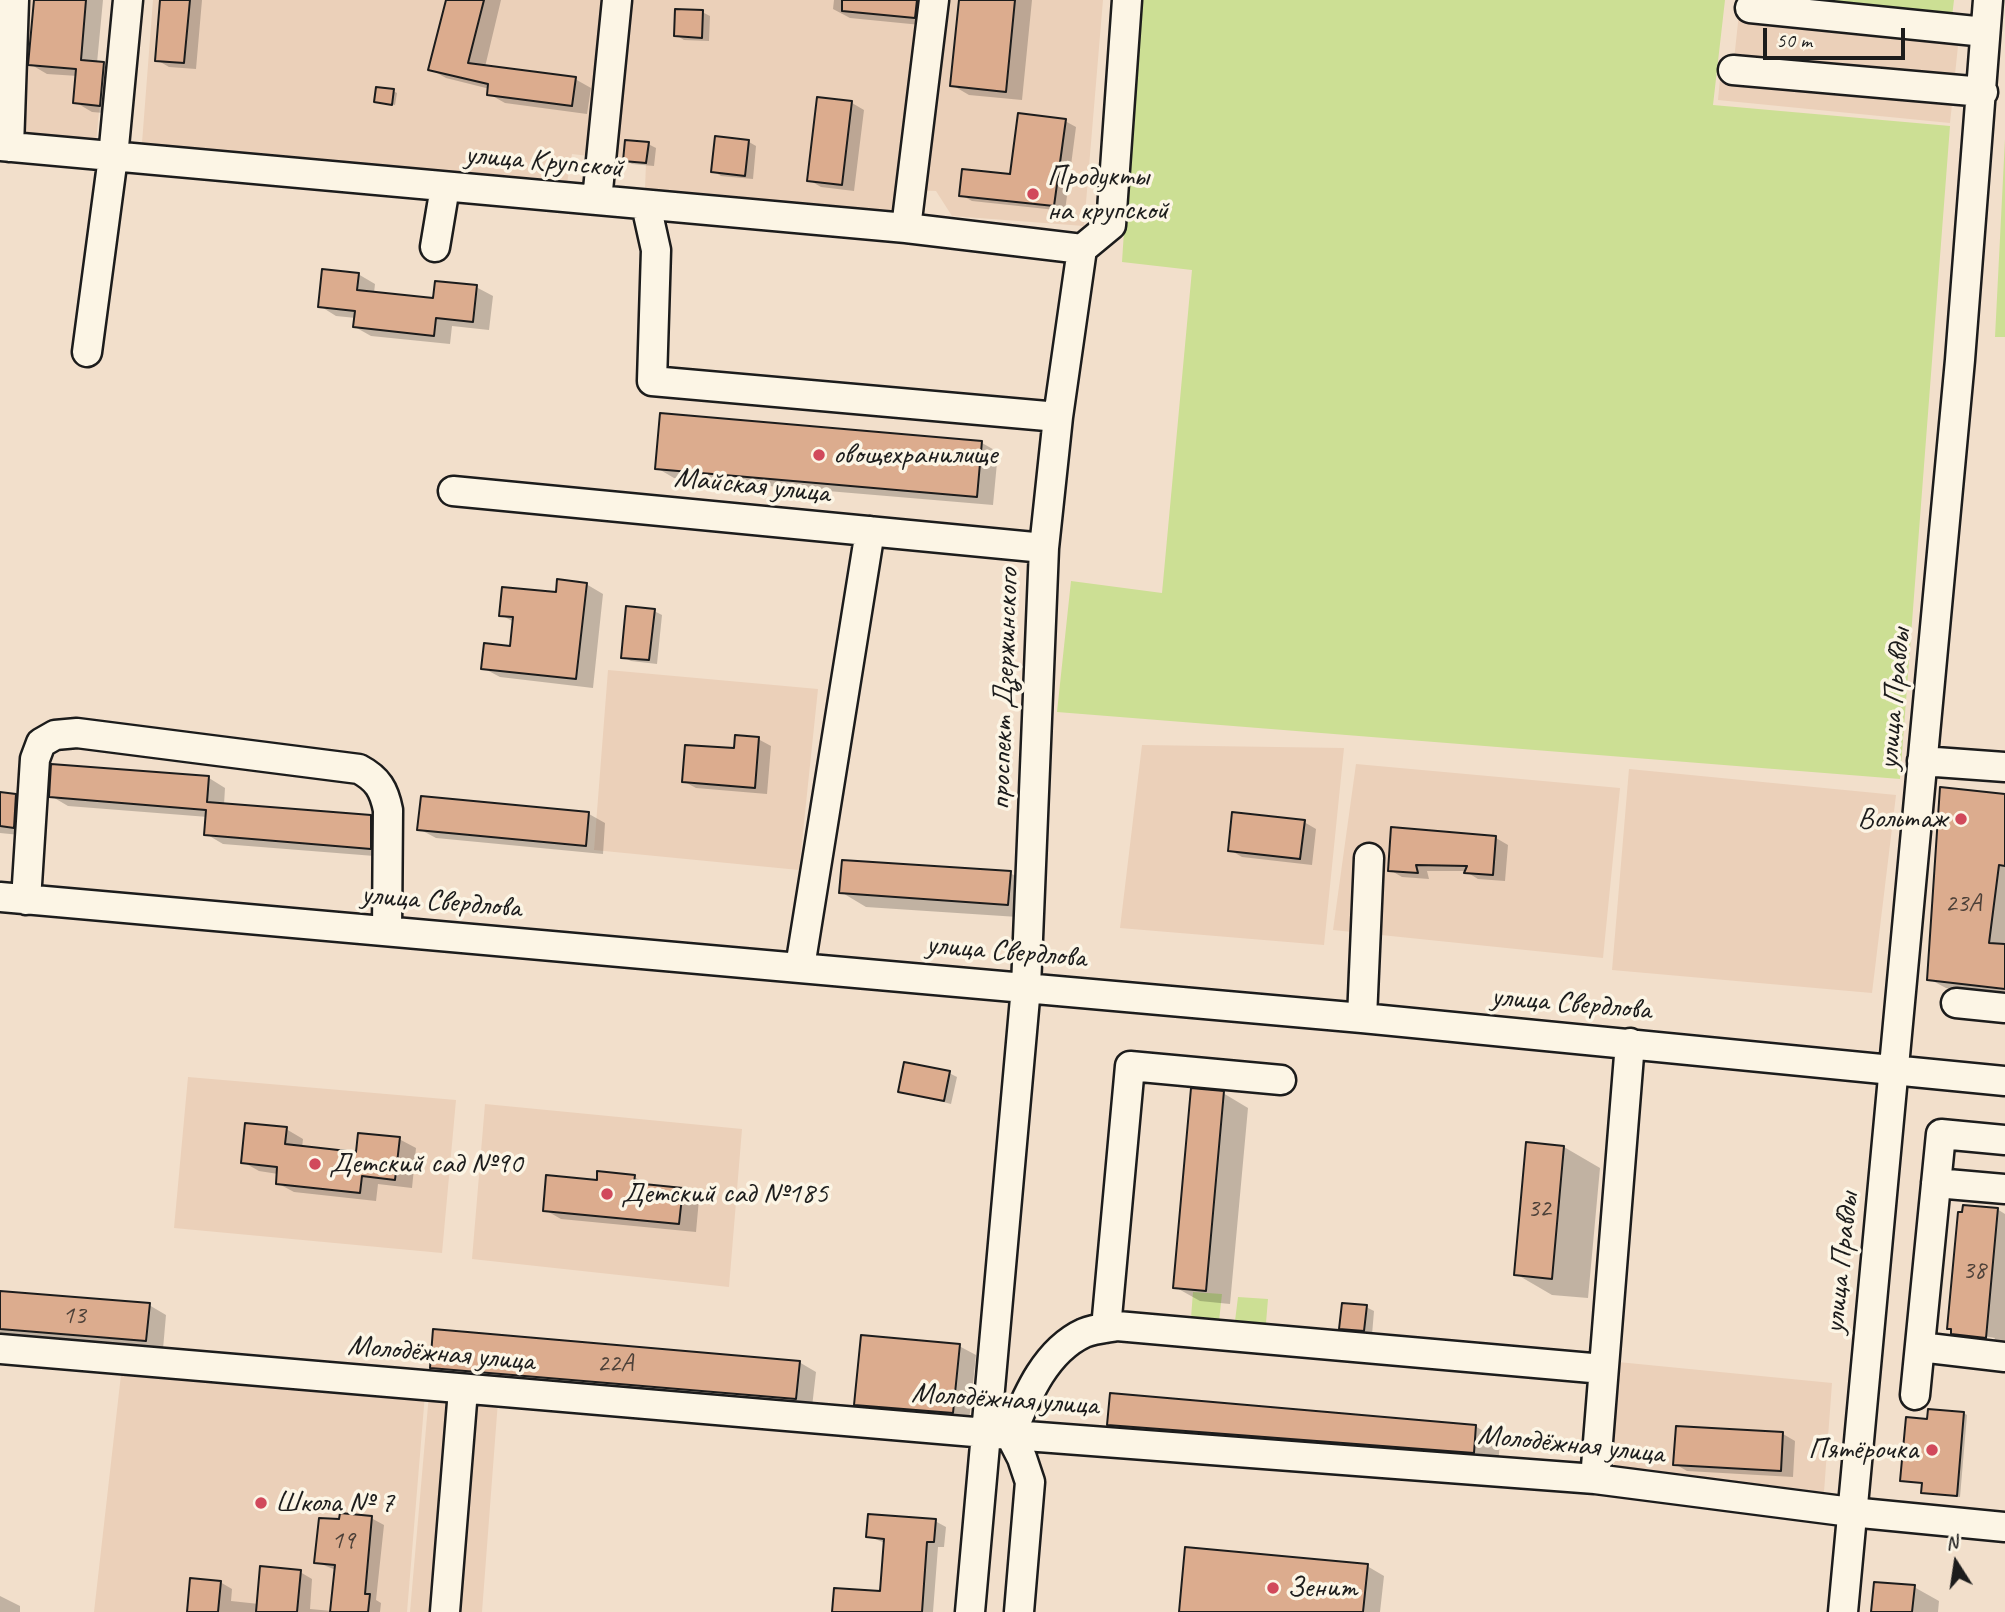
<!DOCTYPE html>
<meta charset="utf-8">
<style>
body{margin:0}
#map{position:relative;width:2005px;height:1612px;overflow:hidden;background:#f2dfcb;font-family:Caveat,sans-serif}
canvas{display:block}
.north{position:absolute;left:1921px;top:1528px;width:70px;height:70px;-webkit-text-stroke:5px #fcf5e5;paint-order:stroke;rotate:348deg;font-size:19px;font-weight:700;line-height:28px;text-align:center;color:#1c1c1c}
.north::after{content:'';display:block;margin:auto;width:24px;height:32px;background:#1c1c1c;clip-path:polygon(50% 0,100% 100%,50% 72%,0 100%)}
.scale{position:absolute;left:1763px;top:28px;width:142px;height:32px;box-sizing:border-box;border:4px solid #1c1c1c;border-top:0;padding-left:9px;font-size:21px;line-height:24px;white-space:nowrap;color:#1c1c1c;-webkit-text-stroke:5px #fcf5e5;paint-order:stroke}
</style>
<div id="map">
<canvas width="2005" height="1612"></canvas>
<div class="north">N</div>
<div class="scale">50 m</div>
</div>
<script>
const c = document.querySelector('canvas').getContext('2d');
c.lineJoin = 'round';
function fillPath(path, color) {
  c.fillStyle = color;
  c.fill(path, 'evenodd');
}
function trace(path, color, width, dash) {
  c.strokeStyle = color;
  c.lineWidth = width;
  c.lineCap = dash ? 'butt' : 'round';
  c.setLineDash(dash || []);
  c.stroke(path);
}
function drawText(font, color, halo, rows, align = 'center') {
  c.font = font + ' Caveat,sans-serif';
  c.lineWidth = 7;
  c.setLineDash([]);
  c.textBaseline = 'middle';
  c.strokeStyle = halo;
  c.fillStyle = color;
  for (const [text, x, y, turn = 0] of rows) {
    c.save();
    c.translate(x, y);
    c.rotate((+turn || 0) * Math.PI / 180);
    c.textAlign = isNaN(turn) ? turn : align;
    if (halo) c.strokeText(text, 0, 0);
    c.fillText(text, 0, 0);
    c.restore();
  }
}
fillPath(new Path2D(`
 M0 0H86L81 59 104 62 96 142 0 132Z
 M153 0H1103L1084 226 952 216 936 191 907 190 901 206 887 217 645 189 646 163 572 154 567 183 142 143Z
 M1739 13 1959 36 1950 123 1718 100 1720 79H1732Z
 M608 670 818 689 799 870 594 850Z
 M1142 745 1344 748 1324 945 1120 928Z
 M1356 764 1620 788 1603 958 1333 930Z
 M1629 769 1896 795 1872 993 1612 970Z
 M188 1077 456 1100 442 1253 174 1228Z
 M485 1104 742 1129 729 1287 472 1259Z
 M1618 1362 1832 1383 1824 1492 1605 1465Z
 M122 1366 425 1394 407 1612H94Z
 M429 1394 498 1401 482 1612H410Z`), '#ebd0b9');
fillPath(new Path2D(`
 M1139 0H1725L1713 105 1950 126 1900 779 1057 712 1071 581 1162 593 1192 270 1122 262Z
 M1819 0H1954L1952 17Z
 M2005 139V337H1995Z
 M1193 1292 1222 1294 1219 1321 1191 1318Z
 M1238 1297 1268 1299 1266 1323 1235 1321Z`), '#ccdf94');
fillPath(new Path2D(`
 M36 0H103L97 63 120 73 116 114 92 112 75 102 78 76 47 74 30 64Z
 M162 0H202L196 69 169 67 157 60Z
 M447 0H501L485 67 575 79 591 88 587 114 505 103 489 94 490 89 446 78 430 69Z
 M834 0H937L931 26 850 18 833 9Z
 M961 0H1032L1022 100 969 95 952 85Z
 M702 12 710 16 709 41 684 40 676 35Z
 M393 91 397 93 395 105 376 101Z
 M819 99 852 103 864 110 854 191 821 187 809 180Z
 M1065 121 1076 127 1065 211 972 201 961 195 1011 176Z
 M749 142 756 146 753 179 721 176 713 171Z
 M648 144 656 148 654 166 632 164 625 160Z
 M358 274 375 284 374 293 435 299 476 287 493 296 489 330 452 326 450 344 371 336 355 327 356 318 336 316 320 306Z
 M982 443 998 452 993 505 674 478 657 468Z
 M586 584 603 594 593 688 500 677 483 668 511 647 514 622 501 615Z
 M654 611 662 615 657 664 631 661 623 657Z
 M758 739 771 746 767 794 696 788 683 781Z
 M53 766 209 778 225 788 224 805 371 817 387 826V857L223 844 206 834 208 817 68 806 51 796Z
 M0 794 16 796 32 805 30 836 0 833Z
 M2005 796V995L1946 988 1929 979Z
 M589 814 605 823 603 854 436 838 419 829Z
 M1304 822 1316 829 1312 865 1242 857 1230 850Z
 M1393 829 1496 838 1508 845 1505 881 1478 879 1465 871H1427L1429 879 1402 877 1390 870Z
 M1010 873 1035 887 1033 918 866 907 841 892Z
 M949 1073 957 1077 951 1104 900 1091Z
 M1223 1093 1248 1108 1230 1304 1200 1301 1175 1287Z
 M286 1129 303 1139 302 1148 357 1154 399 1139 416 1148 412 1188 378 1184 376 1201 294 1192 277 1183 278 1174 259 1171 243 1162Z
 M1564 1147 1600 1168 1588 1298 1552 1295 1516 1274Z
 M634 1177 652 1187 682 1190 699 1199 696 1232 561 1219 545 1210 598 1182Z
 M1997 1209 2005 1214V1356L1989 1354 1949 1328ZM1984 1336 1995 1338 1994 1340H1984Z
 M0 1292 149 1305 166 1315 163 1349 0 1336Z
 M1366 1307 1374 1311 1372 1335 1349 1332 1341 1328Z
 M959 1346 976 1355 969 1422 873 1414 856 1404Z
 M799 1362 816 1372 812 1407 449 1377 432 1367Z
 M1964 1413 1967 1415 1960 1497 1926 1494 1923 1492 1924 1483 1902 1480 1929 1420Z
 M1109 1425 1475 1426 1500 1441 1498 1466 1134 1439Z
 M1783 1434 1795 1441 1793 1477 1687 1471 1675 1464Z
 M371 1518 384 1525 376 1600 381 1603 380 1612H189L220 1582 232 1589 231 1601 259 1604 300 1572 312 1579 310 1609 332 1611 336 1570 316 1562 340 1521Z
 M935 1521 946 1527 944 1547H938L933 1612H833L881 1593 885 1543 868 1536Z
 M1367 1566 1384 1576 1380 1612H1181Z
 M1914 1587 1939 1601 1938 1612H1873Z
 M0 1596 20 1606V1612H0Z`), '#0003');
const building = new Path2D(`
 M34 0H86L81 60 104 62 100 106 73 103 76 69 28 65Z
 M160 0H190L184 63 155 61Z
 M446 0H484L468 63 576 77 572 106 487 95 488 84 428 70Z
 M842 0H917L915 18 842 11Z
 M959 0H1015L1006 92 950 86Z
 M675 9 703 10 702 38 674 36Z
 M376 87 394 89 392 105 374 102Z
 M817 97 852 101 842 185 807 181Z
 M1018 113 1066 119 1054 206 959 196 962 169 1010 174Z
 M715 136 749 140 745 176 711 172Z
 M625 140 649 142 646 163 623 161Z
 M322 269 359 273 357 290 433 298 435 281 477 285 473 322 436 318 434 336 353 327 355 311 318 307Z
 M660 413 982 441 977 497 655 469Z
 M557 579 587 583 576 679 481 669 484 643 510 646 513 617 499 616 502 587 556 592Z
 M626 606 655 609 649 660 621 658Z
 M735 735 759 737 755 788 682 782 685 745 734 748Z
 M51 764 209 776 207 802 371 815V849L204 835 206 810 49 797Z
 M1940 787 2005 794V866L1999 865 1989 943 2005 944V989L1927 980Z
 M0 792 16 794 14 828 0 826Z
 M421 796 589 812 586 846 417 830Z
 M1232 812 1305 820 1300 859 1228 851Z
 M1391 827 1496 836 1493 875 1464 873 1467 866 1416 865 1418 873 1388 871Z
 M842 860 1011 871 1008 905 839 893Z
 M904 1062 950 1071 944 1101 898 1092Z
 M1191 1088 1224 1091 1206 1291 1173 1288Z
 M245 1123 287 1127 285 1144 356 1152 358 1133 400 1137 395 1180 362 1176 360 1193 276 1184 277 1167 241 1163Z
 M1526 1142 1564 1146 1552 1279 1514 1275Z
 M597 1171 635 1175 634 1183 683 1188 679 1224 543 1211 546 1175 597 1180Z
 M1963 1205 1998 1208 1986 1338 1951 1334V1329H1947L1958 1212H1962Z
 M0 1291 150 1303 146 1341 0 1329Z
 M1342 1303 1367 1305 1364 1331 1339 1329Z
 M433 1329 800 1361 796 1399 430 1368Z
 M861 1335 960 1344 953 1413 854 1405Z
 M1110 1393 1476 1425 1474 1453 1107 1425Z
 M1928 1409 1964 1412 1957 1496 1921 1493 1922 1483 1900 1481 1906 1417 1927 1419Z
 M1676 1426 1783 1432 1781 1471 1673 1465Z
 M340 1513 372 1516 365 1594H370L368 1612H330L335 1565 314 1563 319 1518 339 1519Z
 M868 1514 936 1519 934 1542H927L922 1612H832L834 1588 880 1591 884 1539 866 1537Z
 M1185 1547 1368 1564 1363 1612H1179Z
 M260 1566 301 1570 297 1612H256Z
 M190 1578 221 1581 218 1612H187Z
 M1874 1582 1915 1585 1912 1612H1871Z`);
fillPath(building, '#dcac8e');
trace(building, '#1c1c1c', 2);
const minor = new Path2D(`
 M1750 8 1985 32
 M1733 70 1983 92
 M0 146 906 228 1082 249
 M9 147 14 0
 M597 200 617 0
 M646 205 656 250 652 381 1058 417
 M906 228 934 0
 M435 247 445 187
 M87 352 113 157 128 0
 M453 491 1044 548
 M1922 761 2005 767
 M0 897 1362 1018 2005 1081
 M26 900 35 759 41 743 55 735 77 733 359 769C378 779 384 790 388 810L387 930
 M800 967 870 531
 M1956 1003 2005 1008
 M1362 1018 1369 858
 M1936 1183 2005 1189
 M1106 1328 1130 1066 1281 1080
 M1920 1347 2005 1357
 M0 1349 986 1433 1595 1479 1851 1512 2005 1527
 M1915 1395 1941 1134 2005 1140
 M1003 1421 1022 1458 1030 1482 1019 1612
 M1011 1434C1027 1396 1045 1351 1084 1333 1094 1329 1106 1328 1117 1326L1603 1369
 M1595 1479 1630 1043
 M445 1612 463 1390
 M970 1612 1026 987 1044 548 1058 417 1082 249 1111 225 1127 0
 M1843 1612 1960 360 1988 0`);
trace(minor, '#1c1c1c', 33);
trace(minor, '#fcf5e5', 28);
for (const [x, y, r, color] of [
 [1033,194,7,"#d1495b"],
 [819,455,7,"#d1495b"],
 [1961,819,7,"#d1495b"],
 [315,1164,7,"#d1495b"],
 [607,1194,7,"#d1495b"],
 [1932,1450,7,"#d1495b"],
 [261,1503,7,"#d1495b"],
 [1273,1588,7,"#d1495b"]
]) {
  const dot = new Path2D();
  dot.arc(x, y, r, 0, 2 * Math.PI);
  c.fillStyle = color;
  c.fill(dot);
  trace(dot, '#fcf5e5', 2.5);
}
drawText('26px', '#4c4038', null, [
 ["23А",1963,904],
 ["32",1539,1209],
 ["38",1974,1271],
 ["13",74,1316],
 ["22А",615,1364],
 ["19",343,1541]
]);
drawText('30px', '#1c1c1c', '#fcf5e5', [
 ["улица Крупской",544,162,5],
 ["Майская улица",752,486,6],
 ["проспект Дзержинского",1005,689,-88],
 ["улица Правды",1895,699,-85],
 ["улица Свердлова",441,902,5],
 ["улица Свердлова",1006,952,5],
 ["улица Свердлова",1571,1004,5],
 ["улица Правды",1842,1263,-84],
 ["Молодёжная улица",441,1354,5],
 ["Молодёжная улица",1005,1400,4],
 ["Молодёжная улица",1571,1445,6]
]);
drawText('30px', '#1c1c1c', '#fcf5e5', [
 ["Продукты",1047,177],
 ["на крупской",1047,211],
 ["овощехранилище",833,455],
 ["Вольтаж",1947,819,"right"],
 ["Детский сад №90",329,1164],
 ["Детский сад №185",621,1194],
 ["Пятёрочка",1918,1450,"right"],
 ["Школа № 7",275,1503],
 ["Зенит",1287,1588]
], 'left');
</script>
